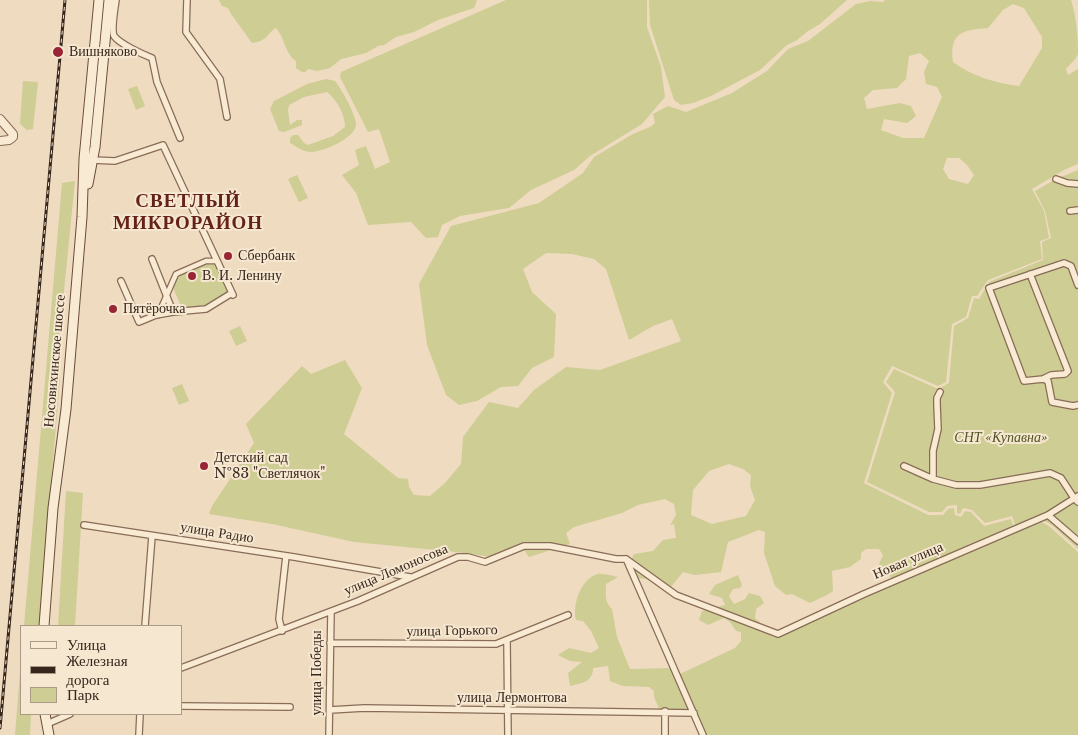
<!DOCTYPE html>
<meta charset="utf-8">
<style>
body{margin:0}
#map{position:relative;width:1078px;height:735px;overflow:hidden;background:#efdbc0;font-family:"Libre Baskerville",serif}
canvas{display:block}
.legend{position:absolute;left:20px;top:625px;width:162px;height:90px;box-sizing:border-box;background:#f6e7d0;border:1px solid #aa9a88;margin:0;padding:6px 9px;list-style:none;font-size:15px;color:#37261c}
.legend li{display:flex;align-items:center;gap:10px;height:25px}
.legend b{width:25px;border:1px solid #aa9a88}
</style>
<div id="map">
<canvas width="1078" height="735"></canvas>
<ul class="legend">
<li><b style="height:6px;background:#f9ead3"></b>Улица</li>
<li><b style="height:6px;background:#37261c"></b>Железная дорога</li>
<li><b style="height:14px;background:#cdcd94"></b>Парк</li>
</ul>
</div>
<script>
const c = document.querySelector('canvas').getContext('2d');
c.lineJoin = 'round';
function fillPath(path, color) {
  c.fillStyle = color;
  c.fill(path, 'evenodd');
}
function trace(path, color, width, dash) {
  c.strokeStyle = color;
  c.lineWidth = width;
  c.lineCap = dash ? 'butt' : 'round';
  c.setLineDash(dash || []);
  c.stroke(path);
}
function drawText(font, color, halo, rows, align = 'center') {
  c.font = font + ' "Libre Baskerville",serif';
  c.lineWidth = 4;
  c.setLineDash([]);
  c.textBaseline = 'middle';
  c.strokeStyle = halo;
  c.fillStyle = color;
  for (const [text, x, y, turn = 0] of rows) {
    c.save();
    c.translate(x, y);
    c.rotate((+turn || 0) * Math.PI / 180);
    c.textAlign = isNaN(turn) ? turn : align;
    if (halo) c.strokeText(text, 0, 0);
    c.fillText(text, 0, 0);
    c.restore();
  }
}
fillPath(new Path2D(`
 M219 0H477L474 8 438 20 414 32 396 37 384 45 378 46 366 53 341 59 330 68 317 71 308 69 305 72H302L296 68V61C285 54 285 38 276 28 266 34 268 41 252 43L231 14 228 8 222 6Z
 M506 0H647V27L661 67 665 97 642 124 590 156 574 170 531 190 509 208 460 216 442 225 438 237 426 238 411 222 368 225 356 193 342 175 359 165 355 150 366 146 375 169 390 162 379 129 368 132 340 77 341 72Z
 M649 0H847L820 24 808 31 797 40 787 45 760 70 711 96 693 103 681 105 674 100 650 25Z
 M885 0H1071C1076 16 1078 35 1078 53 1077 59 1070 64 1066 69L1068 75 1078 69V164L1064 170 1032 189 1044 211 1049 238 1040 241 1042 259 988 280 977 296H972L966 317 952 324 946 382 938 386 892 366 883 382 892 393 864 483 928 515H943L948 509 954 508 955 515 961 517 965 511 971 512 984 526 1011 519 1014 528 893 580 879 564 883 555 879 549H866L861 553V559L850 567 832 571 833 591 827 595 810 603 792 594 786 595 775 586 764 553 765 532 759 530 728 542 721 572 695 575 683 572 671 587 664 588 653 580 639 578 631 560 634 554 653 551 663 540 676 538 674 524 670 525 676 515 674 504 665 499 638 505 622 513 574 527 566 533 570 544 529 557 524 550 499 558 456 552 354 542 272 524 209 514 212 506 254 443 246 424 302 366 311 374 345 360 362 388 344 434 398 478 408 479 409 487 414 495 430 496 445 483 461 464 463 437 489 402 518 408 534 390 566 367 600 370 681 341 672 319 653 326 629 340 606 269 594 259 572 254 546 253 523 269 532 292 556 314 554 357 532 368 518 386 501 387 477 401 459 405 446 395 427 345 419 284 451 226 539 203 583 173 594 157 633 134 650 127 655 123 653 114 668 106 686 112 732 93 767 71 788 49 808 41 856 4 870 1 883 2ZM1013 4 1024 8 1042 37V48L1019 86C995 83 972 76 953 62 949 32 963 30 988 28L1003 10ZM920 53 929 61 924 72 926 84 937 87 942 97 924 138H903L881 130 884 119 907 123 916 116 911 106 900 103 867 109 864 98 873 90 897 88 906 79 909 56ZM947 158H959L967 165 974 175 968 184 949 179 943 169ZM729 464 743 469 751 475 750 486 755 500 746 516 712 524 691 515 693 490 709 471Z
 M326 79 335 81C341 88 356 115 356 124 356 138 324 151 312 152 303 152 297 147 290 143V138L293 135H298L304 143 308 145 333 136 345 127C345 114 337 100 327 92L304 97 289 105 288 110 290 125 297 120H302V125L284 132 279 131 270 109 274 101 307 84Z
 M23 81 38 82 33 129 27 130 20 124Z
 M137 86 145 106 136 110 128 89Z
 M1078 170V549L1052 525 1041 519 1015 525 1012 516 985 523 972 510 963 508 960 514 957 513V505L947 506 942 512H929L867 482 895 392 886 382 894 369 938 389 949 383 954 326 968 318 974 298 979 299 989 282 1043 260 1042 242 1051 238 1045 211 1035 191 1056 179Z
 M297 175 308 198 299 202 288 179Z
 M75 181 56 371 60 372V379L39 626H24L62 183Z
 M207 262 217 263 230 291 212 303 183 311 171 283 178 274Z
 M240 326 247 341 236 346 229 331Z
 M182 384 189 401 179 405 172 388Z
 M66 491 83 493 75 626H58Z
 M1040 521 1050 527 1078 552V735H701L694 716 661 713 654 697V691L649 687 623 686 610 681 608 666 593 668C593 682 582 683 570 686L568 673 582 662 570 661 558 655 569 648 591 653 599 648 591 631 583 621 576 620C572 605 581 578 598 574 603 573 612 576 618 577L606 584C606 594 604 602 612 609L617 637 630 669 674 668 680 674 735 648 741 641V632L736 631 730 622 724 618 708 625 699 620 702 611 725 605 722 598 709 594 715 585 738 575 742 585 740 588 733 589 729 596 734 604 745 599 749 593 760 596 764 603 756 609 755 618 775 636 781 635 825 613Z
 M21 660V714H31L30 735H15Z`), '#cdcd94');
const pedestrian = new Path2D(`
 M158 315 176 274 206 261H217`);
const minor = new Path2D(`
 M116 0C115 7 111 30 114 36 120 44 142 54 152 58L157 82 180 138
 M187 0 186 32 220 79 227 117
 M92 160 115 161 163 145 233 295
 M1056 179 1067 183 1078 184
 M1070 211 1078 210
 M1030 274 1068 371 1065 374 1051 375 1043 379 1024 381 989 288 1064 263 1071 266 1078 285
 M121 281 139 322 156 315 173 312 152 259
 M173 312 206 309 232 293
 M1043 379 1048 381 1052 402 1073 406 1078 405
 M904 466 933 479 956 485H980L1050 473 1061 478 1074 498 1078 502
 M933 479V451L938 429 937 404V398L940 392
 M1048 515 1078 541
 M84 525 294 557 410 577
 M626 559 676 595 778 634 864 594 1048 515 1078 496
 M627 561 703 735
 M145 626 152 536
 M282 631 279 619 286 556
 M507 641 508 735
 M330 643 496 644 568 615
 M181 668 358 601 458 557H468L485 562 524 546H550L616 559H626
 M181 706 290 707
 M330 710 364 708 694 713
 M665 711V735
 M47 724 70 714
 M139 735 140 714
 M329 735 331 612`);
const tertiary = new Path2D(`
 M0 119 13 134V137L9 140 0 141`);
const secondary = new Path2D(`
 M88 184 95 147 109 0
 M44 626 53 508 66 409 82 217 84 159 99 0
 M45 714 49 735`);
trace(pedestrian, '#886c58', 7);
trace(minor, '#886c58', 8);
trace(tertiary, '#886c58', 10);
trace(secondary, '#6a4d3b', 11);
trace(pedestrian, '#f9ead3', 4.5);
trace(minor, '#f9ead3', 5.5);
trace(tertiary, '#f9ead3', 8);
trace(secondary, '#f9ead3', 9);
const rail = new Path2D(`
 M0 728 65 0`);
trace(rail, '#37261c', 3);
trace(rail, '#f6e7d0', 1, [4]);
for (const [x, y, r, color] of [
 [58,52,6,"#982635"],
 [228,256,5,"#982635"],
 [192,276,5,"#982635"],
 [113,309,5,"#982635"],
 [204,466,5,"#982635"]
]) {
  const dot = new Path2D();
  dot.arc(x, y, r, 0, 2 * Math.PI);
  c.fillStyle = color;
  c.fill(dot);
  trace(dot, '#f6e7d0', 2);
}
drawText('14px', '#37261c', '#f6e7d0', [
 ["Вишняково",69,52],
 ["Сбербанк",238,256],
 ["В. И. Ленину",202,276],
 ["Пятёрочка",123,309],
 ["Детский сад",214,458],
 ["№83 \"Светлячок\"",214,474]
], 'left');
drawText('14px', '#37261c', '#f6e7d0', [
 ["Носовихинское шоссе",55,361,-85],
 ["улица Радио",217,533,9],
 ["Новая улица",908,561,-23],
 ["улица Ломоносова",396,570,-23],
 ["улица Горького",452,631,-1],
 ["улица Победы",317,673,-90],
 ["улица Лермонтова",512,698]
]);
drawText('italic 14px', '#4e5423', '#f6e7d0', [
 ["СНТ «Купавна»",1001,438]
]);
c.letterSpacing = '1px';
drawText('bold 19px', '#65221b', '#f6e7d0', [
 ["СВЕТЛЫЙ",188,202],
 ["МИКРОРАЙОН",188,224]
]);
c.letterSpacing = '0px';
</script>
